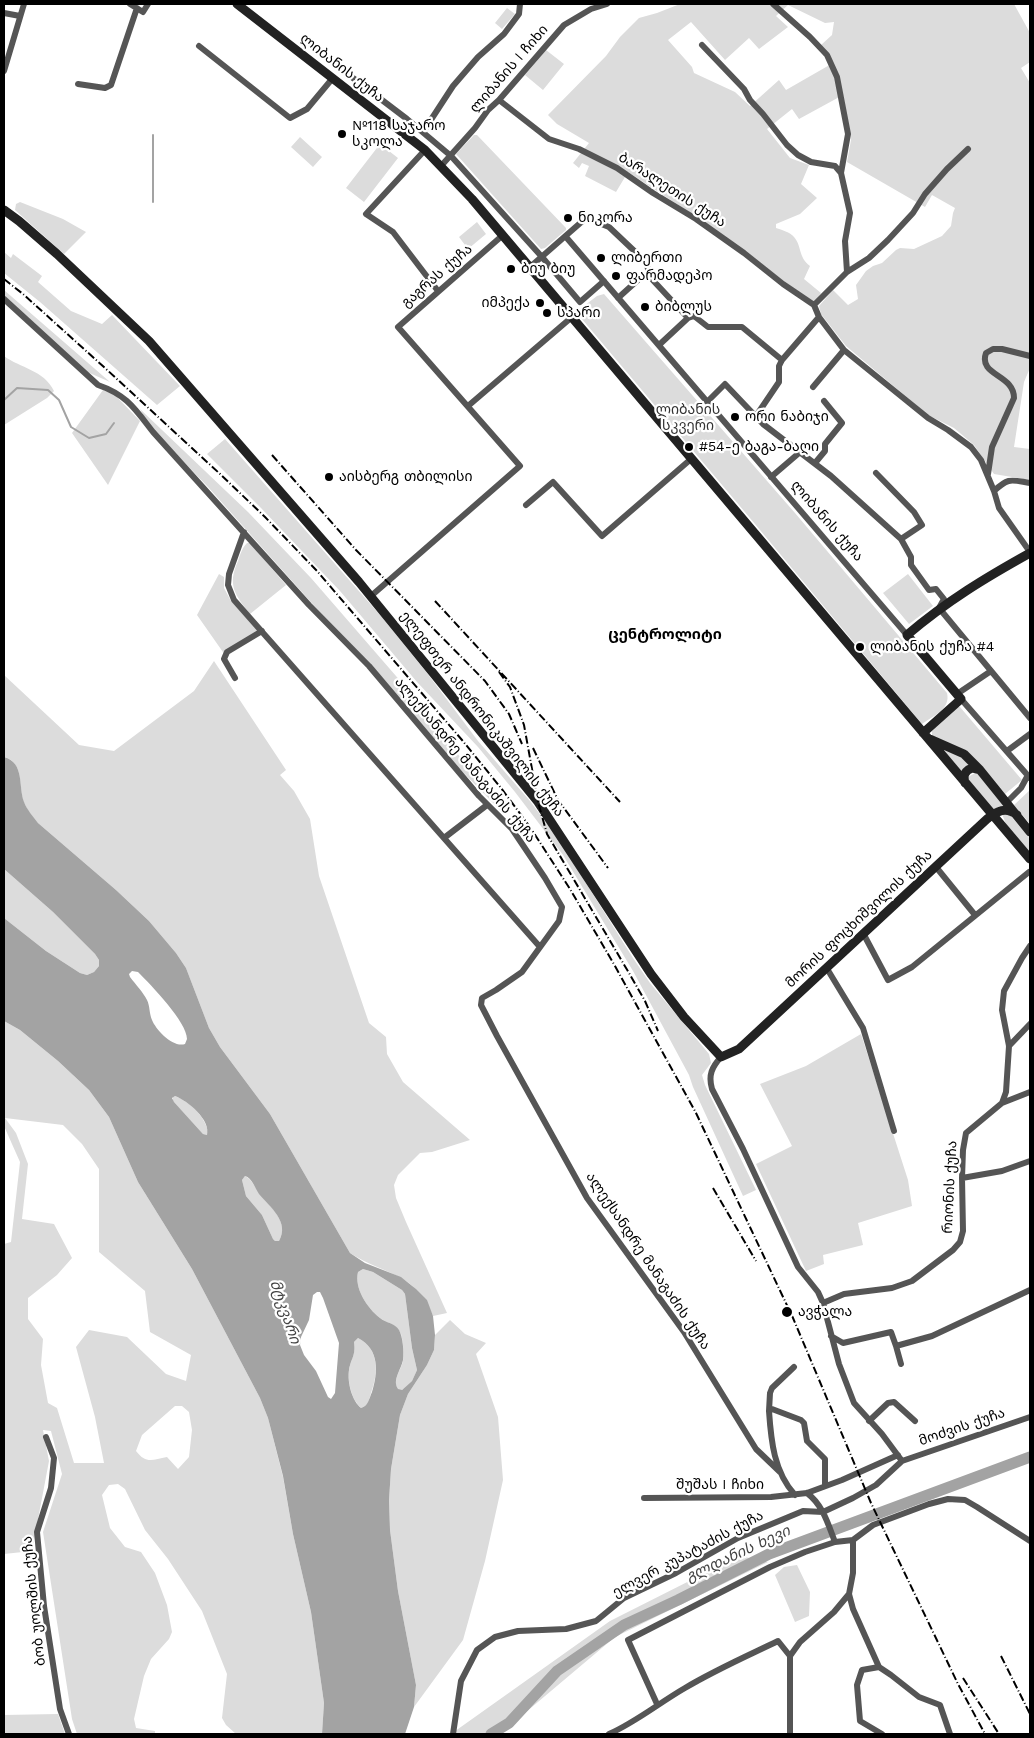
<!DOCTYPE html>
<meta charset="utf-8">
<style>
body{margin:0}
#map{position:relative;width:1034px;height:1738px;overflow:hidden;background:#fff;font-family:"Work Sans",sans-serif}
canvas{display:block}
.frame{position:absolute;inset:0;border:5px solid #000;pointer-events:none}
</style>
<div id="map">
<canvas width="1034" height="1738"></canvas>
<div class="frame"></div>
</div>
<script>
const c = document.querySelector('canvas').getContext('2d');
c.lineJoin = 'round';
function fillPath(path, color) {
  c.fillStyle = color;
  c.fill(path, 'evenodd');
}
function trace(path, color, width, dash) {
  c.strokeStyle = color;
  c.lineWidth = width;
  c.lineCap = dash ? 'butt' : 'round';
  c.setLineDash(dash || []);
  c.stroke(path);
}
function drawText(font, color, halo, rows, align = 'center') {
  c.font = font + ' "Work Sans","Noto Sans Georgian",sans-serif';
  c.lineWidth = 4.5;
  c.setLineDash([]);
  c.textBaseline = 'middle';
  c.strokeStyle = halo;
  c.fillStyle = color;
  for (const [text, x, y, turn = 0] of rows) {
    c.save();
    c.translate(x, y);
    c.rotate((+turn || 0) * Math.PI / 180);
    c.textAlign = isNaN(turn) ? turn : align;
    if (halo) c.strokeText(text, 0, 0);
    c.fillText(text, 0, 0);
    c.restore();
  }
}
fillPath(new Path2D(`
 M680 4H1014L1030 33V62L1021 68 1030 83V368L1024 382 1014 447 1030 449V480L994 474 974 445 954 428 928 415 846 346 821 314 819 306 833 290 848 305 858 299 856 285 866 271 873 266 882 263 896 250 900 248 914 249 942 236 951 226 953 213 955 208 932 195 925 207 847 162 851 140 843 95 799 119 792 109 767 129 790 158 809 165 801 184 817 198 800 214 776 224V228C782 230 790 232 794 237 802 246 798 257 810 266L804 279 821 293 814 303 695 216 628 172 616 192 585 176 589 166 582 163 579 168 573 163 589 143 557 124 548 115 606 56 620 37 639 18 657 13ZM788 5 825 23 834 22 832 35 821 45 833 63 786 90 779 80 750 106 735 92 694 73 692 67 668 40 691 22 725 60 749 38 759 49 788 27 776 16Z
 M507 8 515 14 502 29 495 23Z
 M546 50 564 64 543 90 525 75Z
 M474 135H477L566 228V230L545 248 541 249 456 154Z
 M300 137 322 157 313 167 291 147Z
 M380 144 398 158 364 202 346 188Z
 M20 202 63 219 86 232 64 254 15 210 16 204Z
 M477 222 486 234 468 249 459 237Z
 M4 252 11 258 13 254 42 276 38 282 71 311 102 324 112 315 180 386 157 405 40 302 4 273Z
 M4 290 110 382 85 371 4 296Z
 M604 294 795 513 947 693C951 709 933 716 922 724L755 524 576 312 597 296Z
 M4 356C20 368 44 370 54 391L47 398 4 425Z
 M103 390 113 393 140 421 108 485 72 433Z
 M140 409 248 512 311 578 409 691 505 815 445 754 370 663 326 619 208 487 158 435 148 424Z
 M225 439 380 615 427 673 478 741 530 801 557 837 633 958 650 983 709 1054 711 1063 702 1075 705 1085 756 1190 743 1196 693 1087 689 1075 633 971 563 855 515 792 478 747 417 682 340 591 261 508 207 454Z
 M247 543H250L286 585 250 614C235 595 227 585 238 561 240 555 242 548 247 543Z
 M219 574 224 577V588L231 601 260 633 225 655 197 615Z
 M908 574 933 606 909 624 883 593Z
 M214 661 286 770 280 775 294 791 310 819 319 876 369 1023 386 1037 387 1054 403 1082 470 1140 432 1152 420 1153 398 1175 394 1185 396 1198 406 1222 447 1313 433 1316C414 1271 386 1276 350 1253L270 1114 220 1047 209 1028 186 968 176 953 149 921 116 890 38 823C32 816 26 809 23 800 19 783 23 762 4 757V675L79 745 114 751 194 691Z
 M958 707H960L1022 780 1005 794 973 757 936 740 932 735V731Z
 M933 743 962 757 972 766 962 772Z
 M975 773 979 774 1007 806H1001L991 810 968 780V777Z
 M1030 790V824L1014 805Z
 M1004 812 1011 816 1030 839V855L1006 824 1002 814Z
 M4 869 53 912 95 954 99 960V966L94 972 87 975 80 973 46 951 4 918Z
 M4 1021 20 1030 58 1061 89 1090 109 1117 138 1182 192 1269 260 1398 268 1418 283 1477 293 1534 311 1612 324 1703 322 1734H236L226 1725 222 1718 227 1674 202 1611 168 1559 145 1530 125 1489 118 1484 109 1485 102 1495 110 1528 125 1547 141 1552 155 1573 167 1605 172 1632 169 1639 151 1659 144 1676 134 1719 136 1728 155 1731V1734H77L72 1719 43 1532 62 1474 51 1431 43 1430 49 1461 32 1551 4 1554V1244L11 1242 20 1162 4 1126ZM5 1118 63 1125 82 1144 99 1169V1252L145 1291 150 1332 191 1355 186 1381 166 1374 127 1337 89 1330 76 1347 95 1417 104 1463H74L57 1408 48 1403 41 1365 43 1339 28 1319V1298L57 1275 72 1258 54 1224 22 1219 28 1164 16 1133ZM175 1406H182L189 1412 192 1430 189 1457 178 1469 167 1457C152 1460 146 1464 136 1451L142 1435Z
 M861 1034 908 1180 912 1206 858 1223 863 1245 823 1255 824 1264 806 1271 756 1164 792 1146 760 1084 806 1066Z
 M175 1096C190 1102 205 1116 208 1132L207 1135 203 1134 173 1101V1097Z
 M245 1176C252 1179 255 1188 260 1194 270 1207 290 1222 279 1241H275L273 1239 262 1215 246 1196 242 1180Z
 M363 1269 373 1272 402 1290 405 1294 412 1348 417 1370 412 1381 402 1390H398C392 1380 401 1370 403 1361 404 1353 403 1340 401 1334 396 1323 388 1324 380 1318 367 1308 354 1288 358 1272Z
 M450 1320 465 1334 486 1343 476 1354 498 1417 503 1480 485 1561 463 1640 414 1707 416 1685 398 1591 390 1530 389 1500 391 1469 400 1415 408 1394 427 1365 434 1350 435 1335Z
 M358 1338C380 1349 378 1374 371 1393 369 1400 368 1406 361 1408 352 1400 347 1382 349 1370 351 1358 356 1355 354 1342Z
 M745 1557 768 1562 615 1637 500 1734H451L610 1621 721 1565Z
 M797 1565 810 1592 809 1616 795 1622 775 1575 784 1567Z
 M58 1714 65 1734H4V1715Z`), '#dcdcdc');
fillPath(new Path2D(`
 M4 757C25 763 18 786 24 802 27 810 33 816 38 823L116 890 149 921 176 953 186 968 209 1028 220 1047 270 1114 350 1253 365 1263 401 1277 416 1289 427 1300 433 1316 435 1335 434 1350 427 1365 408 1394 400 1415 391 1469 389 1500 390 1530 398 1591 416 1685 414 1707 405 1734H322L324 1703 311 1612 293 1534 283 1476 268 1418 260 1398 192 1269 138 1182 109 1117 89 1090 58 1061 20 1030 4 1021V918L46 951 80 973 87 975 94 972 99 966V960L95 954 53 912 4 869ZM132 971 138 972C151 985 187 1022 187 1039L185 1044C173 1048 156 1030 152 1020 149 1013 150 1006 147 1000 143 992 136 985 130 977L129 974ZM175 1096C188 1101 211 1120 207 1135L203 1134 174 1102 172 1098ZM245 1176C252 1178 255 1188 259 1194 270 1207 290 1222 279 1241H275L273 1239 262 1215 246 1196 242 1180ZM363 1269 373 1272 402 1290 405 1294 412 1348 417 1370 412 1381 402 1390 398 1389C392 1380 401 1370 403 1360 404 1352 403 1337 399 1330 395 1323 386 1323 380 1318 367 1308 354 1288 358 1272ZM317 1292H320L323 1298 339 1343 335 1393 331 1399 328 1397 316 1371 304 1355 300 1345 301 1337 309 1320 313 1295ZM358 1338C380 1349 378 1373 372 1392 369 1399 368 1406 361 1408 352 1401 347 1382 349 1370 351 1358 356 1356 354 1342Z`), '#a3a3a3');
trace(new Path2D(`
 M153 202V135
 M4 400 17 388 48 390 59 400 71 427 89 438 106 434 114 423`), '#a3a3a3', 2);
trace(new Path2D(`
 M491 1734 509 1723 557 1671 624 1625 678 1600 769 1554 1030 1457`), '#a3a3a3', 11);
trace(new Path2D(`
 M130 4 143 12 148 4
 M773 4 810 37 827 55 837 77 848 134 841 173
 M4 13 20 16
 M702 45 744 89 750 100 763 114 787 145 798 155 811 162 835 166 841 173 850 213 845 241 847 272 814 305
 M199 46 290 118 307 109 332 79
 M4 71 24 4
 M353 78 407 119 451 156 542 257 580 302 604 281
 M78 84 105 88 111 85 137 8
 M499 100 549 139 579 149 617 168 653 193 696 219 744 253 783 284 814 305 819 317 844 350 928 418 948 430 971 447 981 460 994 491 999 508 1030 552
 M423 132 453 86 478 57 504 34 519 14 520 4
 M425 150 366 214 393 232 438 291
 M441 166 475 128 488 110 499 100 564 25 591 9 607 4
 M566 237 907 635
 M530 267 586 218 609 227 647 263 649 276 688 318 694 316 708 327H742L782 360 819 317
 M847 272 869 258 888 240 913 213 925 194 947 169 968 149
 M618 298 639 279 649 276
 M4 299 98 385C127 395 135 409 153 432L309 605 369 666 479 796 512 829 545 878 562 907 559 921 522 972 496 990 482 998 481 1005 497 1036 587 1198 684 1332 756 1449 780 1472
 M659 345 688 318
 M813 387 844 350
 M707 402 725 384 763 424 831 476 901 539 911 557V565L929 590 936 589 944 599 939 608 1030 718
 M468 406 572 317
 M756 416 779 382V366L782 360
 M815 463 825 451V444L842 423 824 401
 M876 473 914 512 922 525 901 539
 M988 474 992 447 1014 398C1014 374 978 376 986 353L993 349H1002L1030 356
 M771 477 799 453
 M994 491C1009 477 1011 480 1030 483
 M526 505 553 482 602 536 691 459
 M244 532 229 574 228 585 234 600 540 947
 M371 596 520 466 398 327 503 235
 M235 678 224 659 227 652 262 631
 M957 694 991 671
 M961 699 1030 778
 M1007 751 1030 734
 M1007 802 1021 788 1028 775
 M444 838 487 805
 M936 867 975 915
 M863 933 888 980 912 967 1029 872
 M826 967 863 1028 894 1131
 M1009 1046 1030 1024
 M721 1057C712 1067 708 1075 712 1089L743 1149 798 1267 818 1292 823 1303 839 1364 854 1403 882 1434 902 1461
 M1002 1103 1030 1092
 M962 1178 1002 1171 1030 1161
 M823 1303 844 1294 892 1288 912 1281 953 1250 960 1242 963 1231 962 1178 963 1150 966 1133 1002 1103 1006 1092 1009 1046 1002 1010 1004 991 1022 958 1030 946
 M831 1336 843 1343 891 1332 896 1346 932 1336 1030 1290
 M896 1346 901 1364
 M769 1411 770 1393 772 1388 794 1367
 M869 1421 888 1403 894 1402 915 1421
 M46 1437 54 1458 51 1488 37 1532 44 1606 60 1709 69 1734
 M902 1461 1030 1417
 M807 1493C823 1505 828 1524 835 1542
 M795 1495C774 1472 771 1441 769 1411L772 1409 801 1420 804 1423 807 1441 825 1459V1486
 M644 1498 771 1497 807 1493 842 1480 898 1455
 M849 1594 853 1609 879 1667 891 1675 919 1697 940 1705 950 1734
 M879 1667 862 1670 857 1685 860 1721 882 1734
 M657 1704 628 1640 770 1567 805 1552 835 1542 853 1540 873 1525 929 1504 948 1499 965 1500 977 1507 1030 1541
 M453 1734 461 1681 477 1650 495 1637 518 1631 566 1629 596 1621 624 1598 676 1573 738 1538 803 1511 823 1512 853 1498 876 1485 902 1461
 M609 1734C636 1722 659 1703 685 1688 715 1670 747 1656 778 1641L790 1656
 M790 1734V1656L800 1642 834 1612 849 1594 853 1573V1540`), '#555', 6);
trace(new Path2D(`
 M237 4 425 150 472 199 1030 859
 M4 210 19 221 57 254 149 341 359 582 538 802 651 974 684 1017 721 1057 739 1049 987 819C997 811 1006 806 1017 815
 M923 733 961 699 907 635C947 601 985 578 1030 553
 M930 739 964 754 980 770 1030 832
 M965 783C963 776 964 771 972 768L980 770`), '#222', 9);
trace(new Path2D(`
 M4 279 23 294 105 368 219 473 265 517 317 571 462 740 501 788 530 827 570 889 615 966 696 1113 793 1318 871 1503 958 1684 985 1734
 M272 455 356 550 485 681 509 714 522 744
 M435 601 620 802
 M499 672 510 687 524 725 538 802 547 834 629 973 645 1001 658 1031
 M533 748 558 800 608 868
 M713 1188 756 1261
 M1001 1656 1030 1714
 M963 1678 999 1734`), '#000', 2, [8, 2.5, 1, 2.5]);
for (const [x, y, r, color] of [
 [342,134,5,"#000"],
 [568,218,5,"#000"],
 [601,258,5,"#000"],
 [511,269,5,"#000"],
 [616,276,5,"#000"],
 [540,303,5,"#000"],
 [645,307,5,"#000"],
 [547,313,5,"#000"],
 [735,417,5,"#000"],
 [689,447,5,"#000"],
 [329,477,5,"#000"],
 [860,647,5,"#000"],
 [787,1312,6,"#000"]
]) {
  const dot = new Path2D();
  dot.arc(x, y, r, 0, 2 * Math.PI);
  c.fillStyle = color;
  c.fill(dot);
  trace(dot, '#fff', 2);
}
drawText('14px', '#000', '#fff', [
 ["ლიბანის ქუჩა",342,68,38],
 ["ლიბანის I ჩიხი",509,69,-49],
 ["ბარალეთის ქუჩა",672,190,33],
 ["გაგრას ქუჩა",437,276,-41],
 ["ლიბანის ქუჩა",827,521,49],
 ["ელეფთერ ანდრონიკაშვილის ქუჩა",482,714,52],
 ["ალექსანდრე მანაგაძის ქუჩა",465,760,50],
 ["მორის ფოცხიშვილის ქუჩა",859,919,-43],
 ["რიონის ქუჩა",950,1187,-87],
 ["ალექსანდრე მანაგაძის ქუჩა",648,1261,56],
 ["მოძვის ქუჩა",962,1427,-19],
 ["შუშას I ჩიხი",720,1485],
 ["ელვერ კუპატაძის ქუჩა",688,1554,-28],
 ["ბობ უოლშის ქუჩა",34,1601,-96]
]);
drawText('14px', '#000', '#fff', [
 ["№118 საჯარო",352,126],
 ["სკოლა",352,142],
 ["ნიკორა",578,218],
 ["ლიბერთი",611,258],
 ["ბიუ ბიუ",521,269],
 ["ფარმადეპო",626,276],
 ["იმპექა",530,303,"right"],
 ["ბიბლუს",655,307],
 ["სპარი",557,313],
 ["ორი ნაბიჯი",745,417],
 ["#54-ე ბაგა-ბაღი",699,447],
 ["აისბერგ თბილისი",339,477],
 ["ლიბანის ქუჩა #4",870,647],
 ["ავჭალა",798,1312]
], 'left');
drawText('14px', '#333', '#fff', [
 ["ლიბანის",688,410],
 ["სკვერი",688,426]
]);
drawText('bold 15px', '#000', '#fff', [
 ["ცენტროლიტი",665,635]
]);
drawText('italic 15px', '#444', '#fff', [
 ["მტკვარი",285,1312,71],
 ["გლდანის ხევი",738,1554,-25]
]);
</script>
